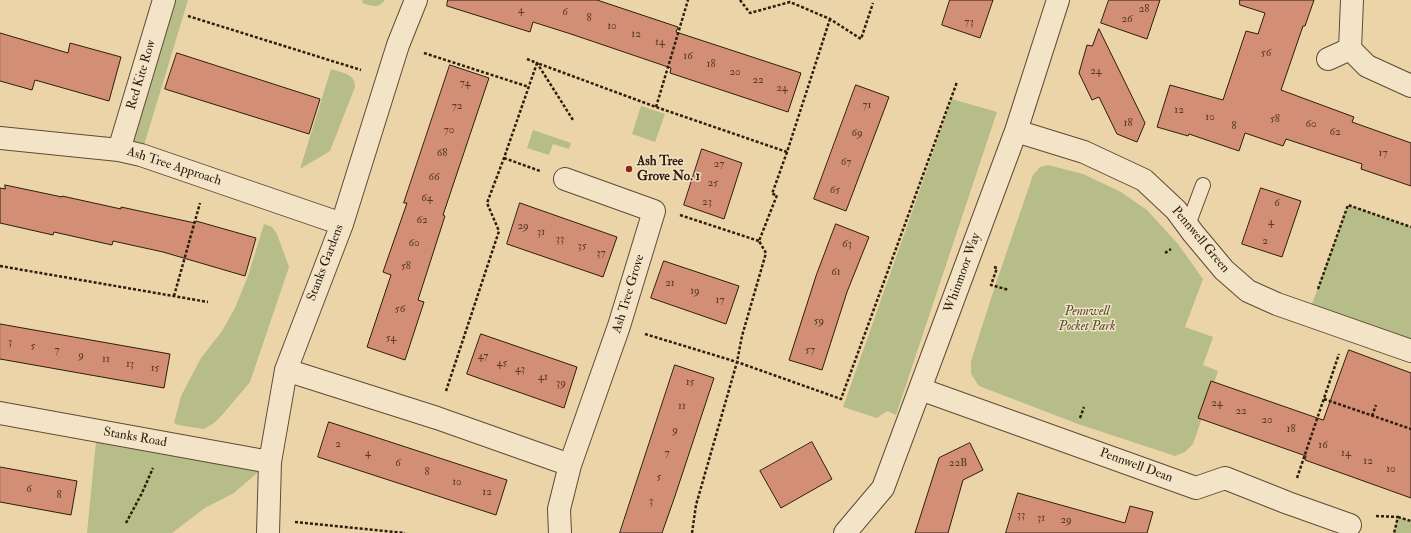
<!DOCTYPE html>
<style>
body{margin:0}
canvas{display:block;background:#ecd4a9}
</style>
<canvas width="1411" height="533"></canvas>
<script>
const c = document.querySelector('canvas').getContext('2d');
c.lineJoin = 'round';
function fillPath(path, color) {
  c.fillStyle = color;
  c.fill(path, 'evenodd');
}
function trace(path, color, width, dash) {
  c.strokeStyle = color;
  c.lineWidth = width;
  c.lineCap = dash ? 'butt' : 'round';
  c.setLineDash(dash || []);
  c.stroke(path);
}
function drawText(font, color, halo, rows, align = 'center') {
  c.font = font + ' "IM FELL Double Pica",serif';
  c.lineWidth = 3;
  c.setLineDash([]);
  c.textBaseline = 'middle';
  c.strokeStyle = halo;
  c.fillStyle = color;
  for (const [text, x, y, turn = 0] of rows) {
    c.save();
    c.translate(x, y);
    c.rotate((+turn || 0) * Math.PI / 180);
    c.textAlign = isNaN(turn) ? turn : align;
    if (halo) c.strokeText(text, 0, 0);
    c.fillText(text, 0, 0);
    c.restore();
  }
}
fillPath(new Path2D(`
 M164 0H188L141 155 119 150Z
 M363 0H385C378 9 372 6 362 3Z
 M331 69C342 73 355 73 355 87L330 151 300 169Z
 M952 99 997 112 896 415 887 411 877 418 843 407Z
 M641 106 665 114 655 142 632 134Z
 M533 130 571 143 569 149 553 144 549 155 527 148Z
 M1048 165 1083 174 1121 192 1147 210 1178 244 1203 279 1185 327 1213 337 1203 365 1218 371 1193 444 1185 452 1175 456 1078 424 979 386 971 374V361L995 286 1033 175 1040 167Z
 M1348 205 1411 227V351L1308 315Z
 M264 224 272 227 277 234 289 267 250 382 223 414 214 423 204 429 178 425 174 423 181 396 201 358 222 331 235 308 248 276Z
 M97 431 270 462 234 493 205 508 172 533H87Z
 M1398 517 1411 521V533H1394Z`), '#b7bd88');
const building = new Path2D(`
 M448 0H597L678 27 676 32 801 73 788 112 670 73 671 68 571 34 533 22 530 32 447 6Z
 M950 0H993L980 38 942 25Z
 M1109 0H1160L1147 39 1101 23Z
 M1240 0H1314L1305 26H1303L1281 90 1354 117 1352 122 1411 143V186L1361 169 1362 164 1286 139 1283 146 1245 133 1239 151 1189 134 1188 136 1157 127 1170 85 1223 100 1246 31 1258 34 1265 13 1240 5Z
 M1099 29 1145 123 1137 142 1117 134 1099 97 1092 100 1079 73 1087 45 1092 46Z
 M0 33 68 53 70 43 121 57 109 101 35 80 32 90 0 81Z
 M177 53 320 99 309 134 165 89Z
 M450 65 489 78 443 215 445 216 418 300 424 302 405 360 367 347 391 275 383 272 407 203H404Z
 M856 85 889 97 846 211 814 199Z
 M702 149 742 163 724 219 684 205Z
 M5 185 62 197V196L121 209V207L195 223 196 221 256 238 245 276 163 252 113 241 112 245 54 232 53 235 0 223V188L5 189Z
 M1261 188 1301 201 1282 257 1242 244Z
 M520 203 617 237 603 277 507 244Z
 M836 224 869 237 847 292 822 370 789 360 816 276Z
 M664 261 739 286 726 324 651 298Z
 M0 324 170 354 164 388 0 359Z
 M481 334 577 367 564 408 467 374Z
 M1349 350 1411 373V498L1305 460 1306 456 1198 418 1211 381 1323 420Z
 M675 365 714 378 675 496 662 533H620Z
 M329 422 507 480 496 515 318 457Z
 M812 442 832 479 781 508 760 471Z
 M970 443 983 470 963 480 948 533H915L939 458Z
 M0 467 77 481 71 515 0 502Z
 M1018 493 1125 523 1130 506 1153 512 1147 533H1006Z`);
fillPath(building, '#d28f76');
trace(building, '#2f1d0e', 1);
const service = new Path2D(`
 M1188 225 1203 185`);
const minor = new Path2D(`
 M1352 0 1350 49 1367 66 1411 86
 M1328 59 1350 49
 M1016 131 1084 152 1144 180 1176 210 1193 233 1224 270 1248 291 1277 304 1411 351
 M0 138 119 150 141 155 342 224
 M119 150 164 0
 M286 370 437 418 570 465
 M920 389 1196 488 1225 478 1288 503 1350 525
 M0 413 270 462
 M268 533 270 462 286 370 342 224 398 45 416 0
 M560 533 559 509 570 465 619 326 654 211 565 179
 M845 533 883 488 1016 131 1058 0`);
trace(service, '#5e4b35', 16);
trace(minor, '#5e4b35', 24);
trace(new Path2D(`
 M740 0 750 13 790 2 830 19 861 39 873 3
 M188 16 361 70
 M424 53 529 87
 M527 59 537 63 573 120
 M656 107 688 0
 M504 158 540 171
 M680 215 759 241
 M1165 253 1171 249
 M0 266 208 302
 M994 267 997 268 991 285 1009 290
 M1318 289 1348 205 1411 227
 M174 296 200 203
 M645 334 737 362 841 399 957 82
 M446 391 499 231 487 203 504 158 537 63 656 107 787 152
 M1324 399 1411 429
 M1372 416 1376 405
 M1080 418 1084 407
 M1297 478 1339 354
 M1376 516 1398 517 1394 533
 M1398 517 1411 521
 M295 522 405 533
 M126 523 142 493 153 468
 M692 533 696 505 737 362 742 336 766 253 759 241 777 195 772 194 787 152 830 19`), '#2f1d0e', 2.5, [3, 2]);
trace(service, '#f3e3c7', 14);
trace(minor, '#f3e3c7', 22);
for (const [x, y, r, color] of [
 [629,169,4,"#8f2418"]
]) {
  const dot = new Path2D();
  dot.arc(x, y, r, 0, 2 * Math.PI);
  c.fillStyle = color;
  c.fill(dot);
  trace(dot, '#f3e3c7', 1.5);
}
drawText('11px', '#583a28', null, [
 ["28",1144,10],
 ["4",521,11],
 ["6",565,13],
 ["8",589,19],
 ["26",1127,20],
 ["73",969,23],
 ["10",612,27],
 ["12",636,35],
 ["14",660,43],
 ["56",1266,54],
 ["16",688,57],
 ["18",711,65],
 ["24",1096,72],
 ["20",735,73],
 ["22",758,81],
 ["74",465,84],
 ["24",782,89],
 ["71",867,106],
 ["72",457,107],
 ["12",1179,111],
 ["10",1210,118],
 ["58",1275,120],
 ["18",1128,124],
 ["60",1311,125],
 ["8",1234,127],
 ["70",449,131],
 ["62",1335,133],
 ["69",857,134],
 ["68",442,154],
 ["17",1383,154],
 ["67",846,163],
 ["27",719,165],
 ["66",434,178],
 ["25",713,184],
 ["65",835,191],
 ["64",427,199],
 ["23",707,203],
 ["6",1277,204],
 ["62",422,221],
 ["4",1271,223],
 ["29",523,227],
 ["31",541,233],
 ["33",560,240],
 ["2",1265,242],
 ["60",414,244],
 ["63",847,245],
 ["35",582,247],
 ["37",601,254],
 ["58",406,267],
 ["61",836,273],
 ["21",670,284],
 ["19",695,292],
 ["17",720,301],
 ["56",400,310],
 ["59",819,322],
 ["54",391,339],
 ["3",10,343],
 ["5",33,347],
 ["7",57,351],
 ["57",810,351],
 ["9",81,356],
 ["47",483,357],
 ["11",106,360],
 ["45",502,364],
 ["13",130,365],
 ["15",155,369],
 ["43",520,370],
 ["41",543,378],
 ["15",690,383],
 ["39",561,384],
 ["24",1217,404],
 ["11",682,407],
 ["22",1241,412],
 ["20",1267,421],
 ["18",1291,430],
 ["9",675,431],
 ["2",338,445],
 ["16",1323,446],
 ["4",368,454],
 ["7",667,454],
 ["14",1346,454],
 ["12",1368,462],
 ["6",398,464],
 ["22B",958,464],
 ["10",1391,470],
 ["8",427,473],
 ["5",659,478],
 ["10",457,483],
 ["6",29,490],
 ["12",487,493],
 ["8",59,496],
 ["3",651,502],
 ["33",1021,516],
 ["31",1041,519],
 ["29",1066,521]
]);
drawText('13px', '#2f1d0e', '#f3e3c7', [
 ["Red Kite Row",142,75,-73],
 ["Ash Tree Approach",174,167,18],
 ["Pennwell Green",1200,240,50],
 ["Stanks Gardens",326,263,-69],
 ["Whinmoor Way",963,273,-70],
 ["Ash Tree Grove",629,294,-73],
 ["Stanks Road",135,438,10],
 ["Pennwell Dean",1136,466,20]
]);
drawText('bold 13px', '#2f1d0e', '#f3e3c7', [
 ["Ash Tree",637,162],
 ["Grove No. 1",637,177]
], 'left');
drawText('italic 13px', '#584d33', '#f3e3c7', [
 ["Pennwell",1087,312],
 ["Pocket Park",1087,327]
]);
</script>
